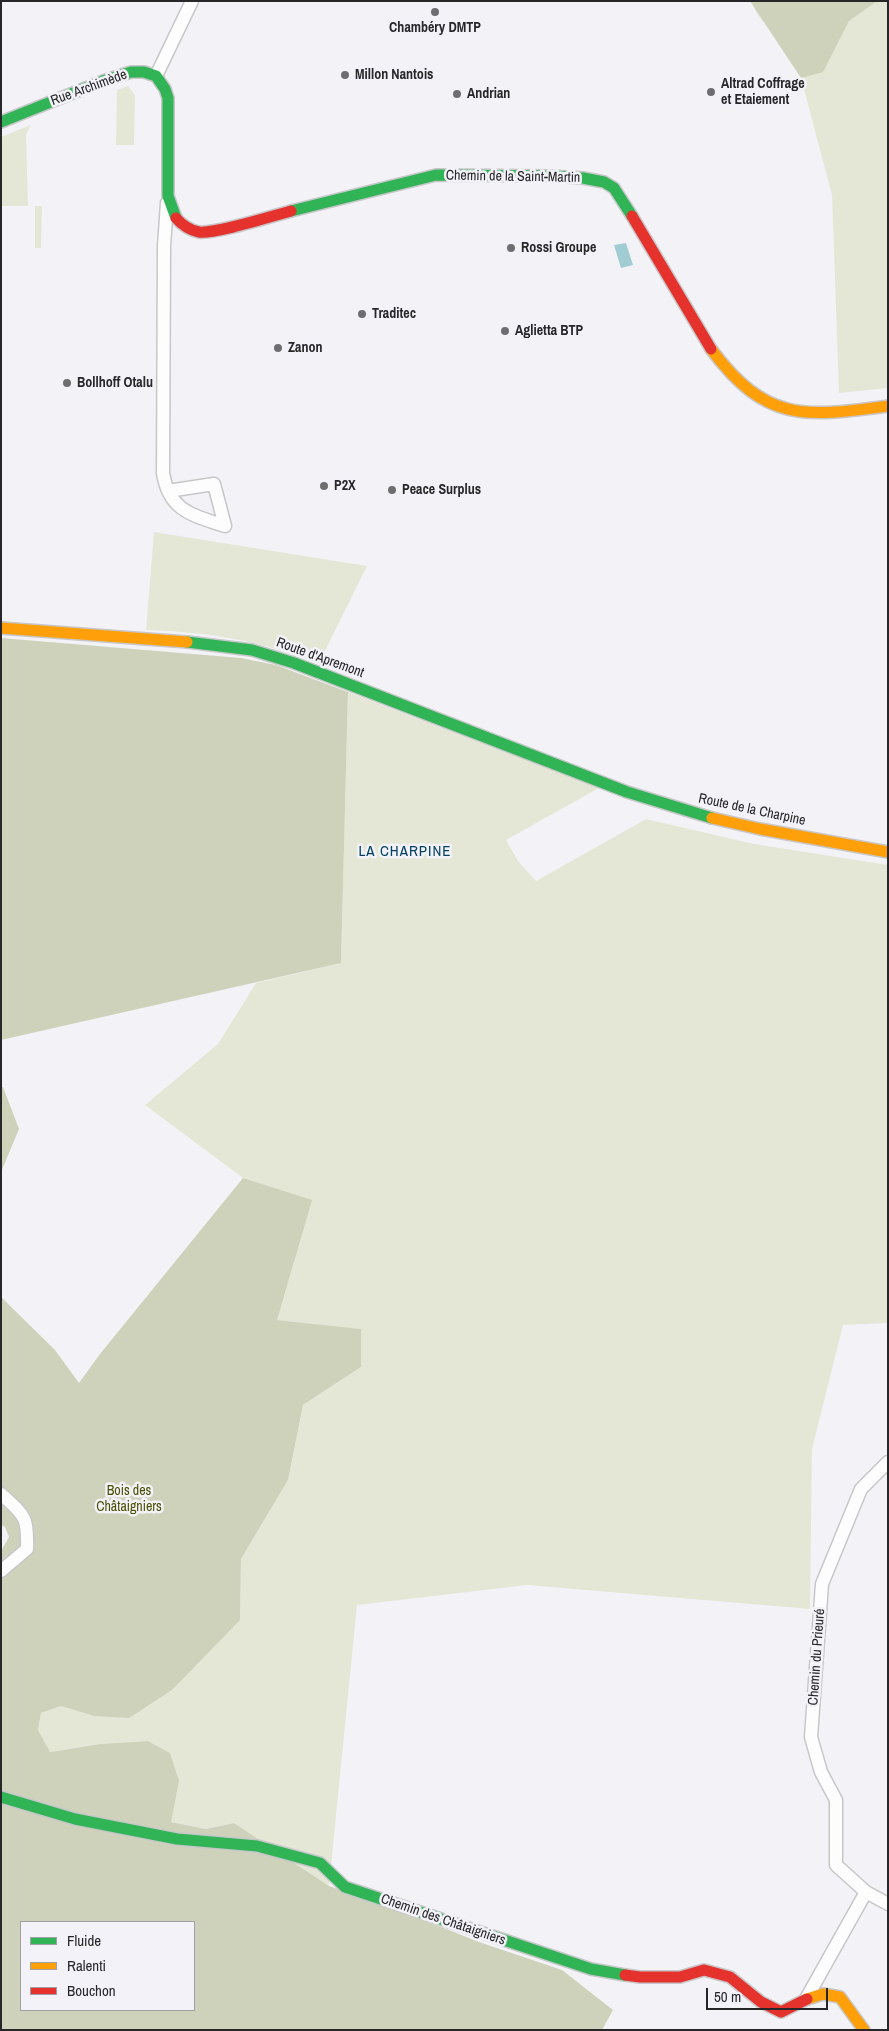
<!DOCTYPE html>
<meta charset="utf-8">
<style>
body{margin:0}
#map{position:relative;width:889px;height:2031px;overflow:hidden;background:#f3f3f7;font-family:"Archivo Narrow",sans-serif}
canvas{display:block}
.frame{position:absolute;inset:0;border:2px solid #272729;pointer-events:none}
.legend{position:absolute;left:20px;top:1921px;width:175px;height:90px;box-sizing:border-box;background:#f2f2f8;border:1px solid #a1a1a5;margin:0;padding:6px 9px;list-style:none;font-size:15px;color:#272729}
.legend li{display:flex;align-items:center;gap:10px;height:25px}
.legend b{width:25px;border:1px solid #a1a1a5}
.scale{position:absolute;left:706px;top:1988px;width:122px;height:22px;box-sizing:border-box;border:2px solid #272729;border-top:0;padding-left:6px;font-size:15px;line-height:18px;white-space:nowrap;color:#272729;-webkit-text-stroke:4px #f2f2f8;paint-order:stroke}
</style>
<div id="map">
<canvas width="889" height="2031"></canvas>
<div class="frame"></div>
<ul class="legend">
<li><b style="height:6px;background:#30b455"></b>Fluide</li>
<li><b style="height:6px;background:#ff9f0a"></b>Ralenti</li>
<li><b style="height:6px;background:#e5322d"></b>Bouchon</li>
</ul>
<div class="scale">50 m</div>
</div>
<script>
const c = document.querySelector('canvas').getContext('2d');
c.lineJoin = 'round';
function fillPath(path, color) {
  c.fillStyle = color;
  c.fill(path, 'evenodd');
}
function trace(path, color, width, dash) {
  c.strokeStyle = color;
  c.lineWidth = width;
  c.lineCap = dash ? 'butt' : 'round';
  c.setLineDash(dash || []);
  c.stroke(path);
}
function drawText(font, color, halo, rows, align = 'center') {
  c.font = font + ' "Archivo Narrow",sans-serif';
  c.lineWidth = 5;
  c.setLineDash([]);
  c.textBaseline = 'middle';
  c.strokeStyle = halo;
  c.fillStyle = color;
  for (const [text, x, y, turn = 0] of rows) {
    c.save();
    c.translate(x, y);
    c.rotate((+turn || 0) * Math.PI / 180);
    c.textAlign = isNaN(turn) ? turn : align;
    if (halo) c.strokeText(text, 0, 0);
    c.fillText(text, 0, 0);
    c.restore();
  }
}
fillPath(new Path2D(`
 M751 1H888V388L839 393 832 195 801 78 786 50 758 15Z
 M128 86 135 95 134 145H116L117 90Z
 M31 125 26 134 28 206H1V137Z
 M35 206H42L41 248H35Z
 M154 532 367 566 319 663C259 641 210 632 146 630Z
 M348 692 599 788 506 840 518 861 536 881 646 819 754 844 888 865V1323L843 1325 812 1449 810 1609 527 1585 357 1605 329 1886 234 1823 206 1829 171 1822 170 1753 148 1741 100 1744 49 1752 38 1730 41 1713 61 1706 94 1716 240 1620 241 1559 288 1480 303 1405 361 1367 360 1329 276 1320 294 1262 265 1186 243 1178 145 1105 218 1044 256 983 341 963Z`), '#e5e7d6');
fillPath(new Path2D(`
 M750 1H877L849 21 823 72 801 78Z
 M1 638 241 658 276 665 348 692 341 963 1 1040Z
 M1 1087H3L19 1129 1 1172Z
 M243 1178 312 1200 277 1320 361 1329V1367L303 1405 288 1480 241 1559 240 1620 172 1690 129 1718 94 1716 61 1706 41 1713 38 1730 50 1752 100 1744 148 1741 170 1753 179 1781 171 1822 206 1829 234 1823 329 1886 411 1915 479 1942 562 1970 613 2010 602 2030H1V1551L9 1537 5 1527 1 1525V1297L55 1350 79 1383 100 1354ZM21 1922H194V2010H21Z`), '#cfd2ba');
fillPath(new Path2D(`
 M626 243 633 265 621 268 614 245Z`), '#a2ccd3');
const street = new Path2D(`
 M156 76 192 1
 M167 203 164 246 163 473C169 511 192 515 225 526L214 484 168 491
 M888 1462 861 1489 822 1584 811 1737 821 1772 836 1800V1865L866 1892 888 1904
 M1 1494C25 1516 28 1516 27 1549L1 1571
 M806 1999 866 1892`);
const fast = new Path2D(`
 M1 122 103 81 131 72H144L156 76 165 89 168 98V196L176 218
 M291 211 436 175 550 176 583 178 604 182 614 188 632 216
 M187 642 252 650 294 663 627 792 712 818
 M1 1797 75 1819 177 1839 257 1846 320 1863 345 1887 591 1969 625 1975`);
const slow = new Path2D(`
 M711 349C766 423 805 417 888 406
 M1 628 187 642
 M712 818 760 829 888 852
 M807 1999 823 1994 840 1997 864 2030`);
const jam = new Path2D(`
 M632 216 711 349
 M176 218C182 225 189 230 199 232 216 234 272 216 291 211
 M625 1975 640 1977H680L704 1970 730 1977 761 2002 781 2012 807 1999`);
trace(street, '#c7c7ca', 15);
trace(fast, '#c7c7ca', 14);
trace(slow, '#c7c7ca', 14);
trace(jam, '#c7c7ca', 14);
trace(street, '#fdfdfe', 12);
trace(fast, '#30b455', 11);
trace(slow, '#ff9f0a', 11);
trace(jam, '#e5322d', 11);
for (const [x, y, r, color] of [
 [435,12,5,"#6e6e71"],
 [345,75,5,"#6e6e71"],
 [711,92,5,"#6e6e71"],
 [457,94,5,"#6e6e71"],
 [511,248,5,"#6e6e71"],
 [362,314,5,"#6e6e71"],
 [505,331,5,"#6e6e71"],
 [278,348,5,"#6e6e71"],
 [67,383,5,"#6e6e71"],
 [324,486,5,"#6e6e71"],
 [392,490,5,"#6e6e71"]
]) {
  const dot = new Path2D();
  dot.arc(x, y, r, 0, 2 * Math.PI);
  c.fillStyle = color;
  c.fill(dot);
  trace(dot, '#f2f2f8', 2);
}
drawText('bold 14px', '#272729', '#f2f2f8', [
 ["Chambéry DMTP",435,28,"center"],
 ["Millon Nantois",355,75],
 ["Altrad Coffrage",721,84],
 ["et Etaiement",721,100],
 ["Andrian",467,94],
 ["Rossi Groupe",521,248],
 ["Traditec",372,314],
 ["Aglietta BTP",515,331],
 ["Zanon",288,348],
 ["Bollhoff Otalu",77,383],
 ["P2X",334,486],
 ["Peace Surplus",402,490]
], 'left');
drawText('14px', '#272729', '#f2f2f8', [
 ["Rue Archimède",89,88,-20],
 ["Chemin de la Saint-Martin",513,177,1],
 ["Route d'Apremont",320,658,20],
 ["Route de la Charpine",752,810,12],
 ["Chemin du Prieuré",817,1657,-86],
 ["Chemin des Châtaigniers",443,1920,19]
]);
drawText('14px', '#4b5000', '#f2f2f8', [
 ["Bois des",129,1491],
 ["Châtaigniers",129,1507]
]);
c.letterSpacing = '1px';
drawText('15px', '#034262', '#f2f2f8', [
 ["LA CHARPINE",405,852]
]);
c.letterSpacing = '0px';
</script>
